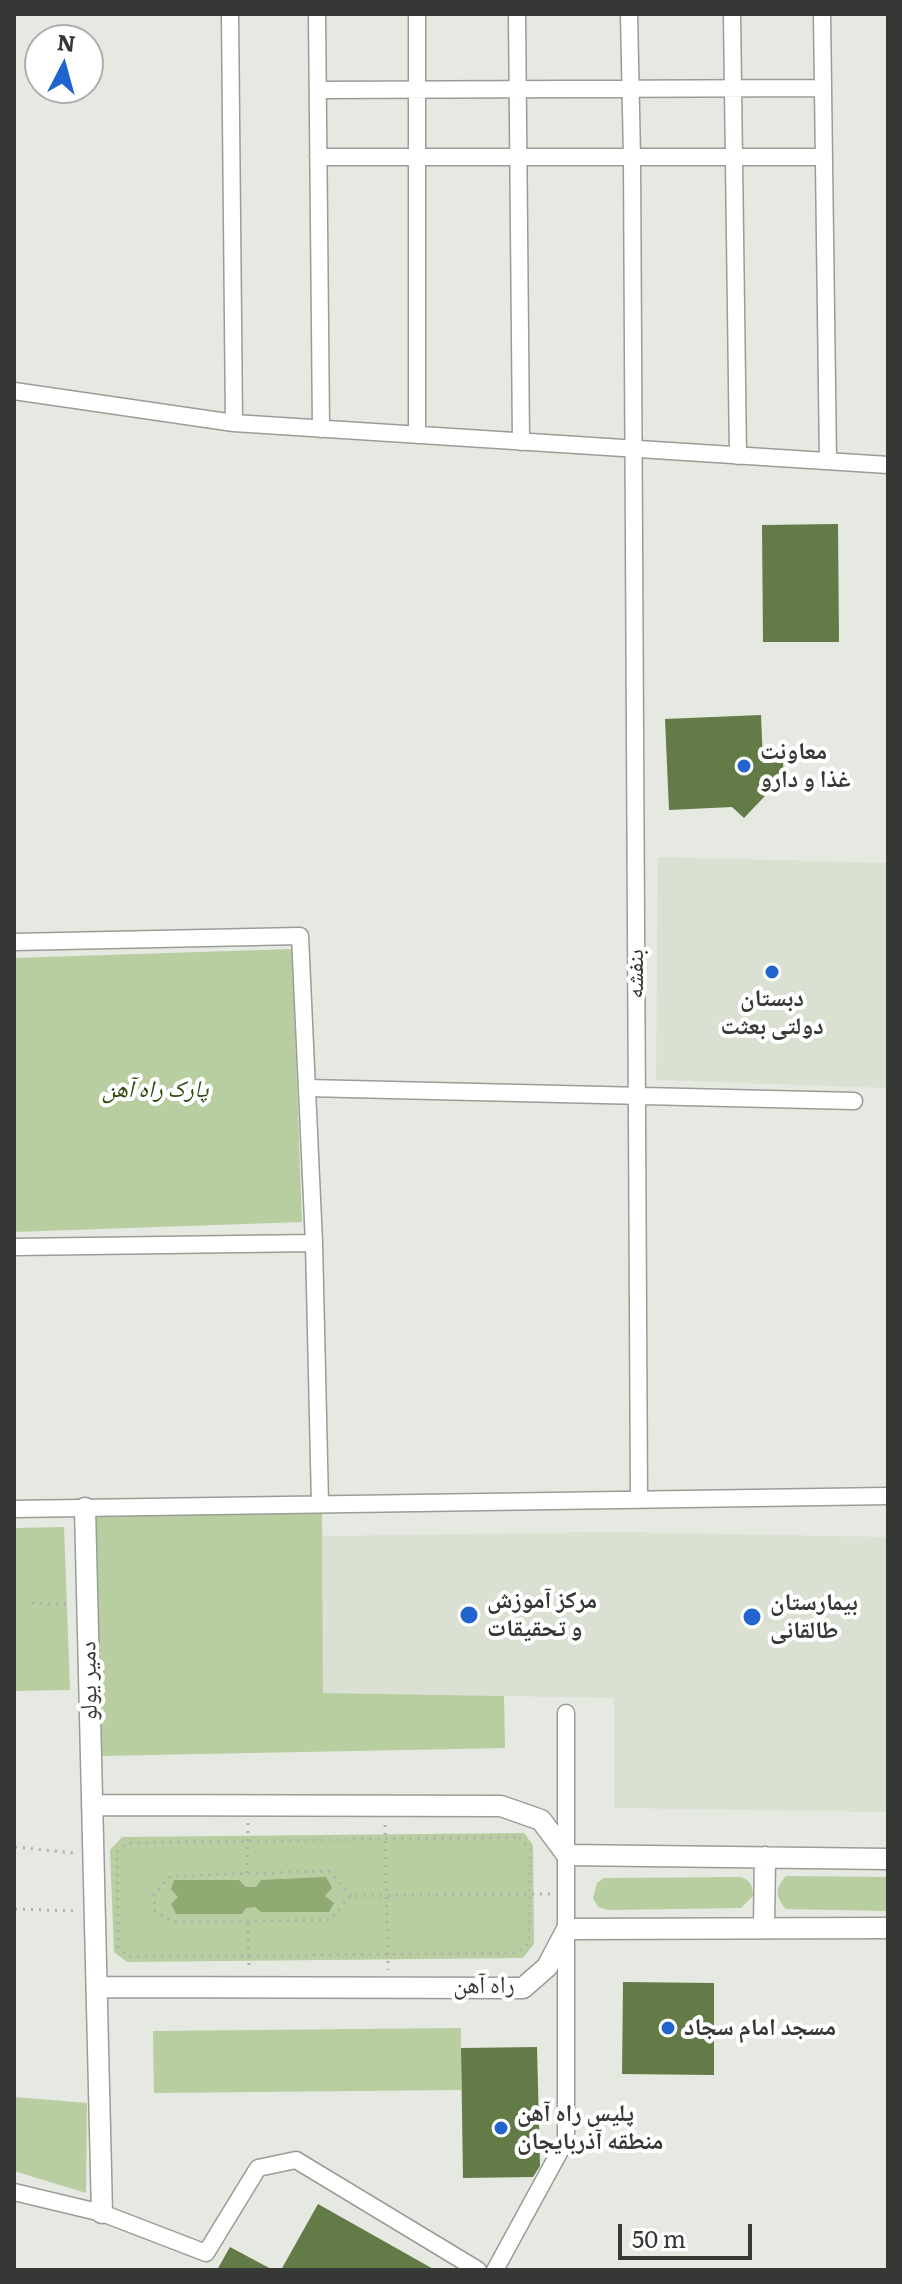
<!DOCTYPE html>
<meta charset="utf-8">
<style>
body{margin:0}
#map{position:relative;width:902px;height:2284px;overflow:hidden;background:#e5e9e1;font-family:Literata,serif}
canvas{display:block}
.frame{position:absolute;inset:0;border:16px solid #363835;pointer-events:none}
.north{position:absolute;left:24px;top:24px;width:80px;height:80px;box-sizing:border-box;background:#fff;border:2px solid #afafae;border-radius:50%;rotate:6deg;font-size:22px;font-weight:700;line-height:32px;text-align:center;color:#363835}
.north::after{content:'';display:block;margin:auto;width:28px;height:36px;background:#2163cf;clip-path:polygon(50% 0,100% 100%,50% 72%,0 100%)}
.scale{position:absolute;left:618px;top:2224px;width:134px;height:36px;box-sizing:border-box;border:4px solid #363835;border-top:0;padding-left:10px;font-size:24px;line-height:28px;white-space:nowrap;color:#363835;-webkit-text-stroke:6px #fff;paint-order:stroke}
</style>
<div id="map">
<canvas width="902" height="2284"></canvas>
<div class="frame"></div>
<div class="north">N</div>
<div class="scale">50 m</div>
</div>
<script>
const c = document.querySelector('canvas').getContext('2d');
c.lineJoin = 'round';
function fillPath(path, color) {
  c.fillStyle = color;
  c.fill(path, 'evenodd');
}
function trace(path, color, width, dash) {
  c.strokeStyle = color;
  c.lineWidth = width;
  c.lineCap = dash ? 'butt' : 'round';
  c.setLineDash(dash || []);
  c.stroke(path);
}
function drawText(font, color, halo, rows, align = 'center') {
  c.font = font + ' Literata,"Noto Naskh Arabic",serif';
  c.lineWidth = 8;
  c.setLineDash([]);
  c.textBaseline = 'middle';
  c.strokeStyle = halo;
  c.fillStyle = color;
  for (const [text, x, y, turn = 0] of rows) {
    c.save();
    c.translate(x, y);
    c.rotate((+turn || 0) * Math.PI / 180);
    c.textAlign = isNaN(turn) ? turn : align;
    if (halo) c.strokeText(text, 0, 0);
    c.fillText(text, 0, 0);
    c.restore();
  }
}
fillPath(new Path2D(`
 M658 857 888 863V1088L656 1080Z
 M616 1532 888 1537V1812L614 1808V1698L323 1693 322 1536Z`), '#dae1d2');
fillPath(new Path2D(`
 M292 949 302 1222 14 1232V958Z
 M322 1509 323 1693 504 1696 505 1748 100 1756 91 1513Z
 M64 1527 70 1690 14 1691V1528Z
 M524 1833 533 1845 534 1944 523 1958 127 1962 114 1952 110 1850 122 1837Z
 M786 1876 888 1877V1911L786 1909C775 1897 775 1888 786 1876Z
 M741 1877C750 1881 753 1885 753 1896L741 1908 608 1910 598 1907 593 1898 597 1883 604 1878Z
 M461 2028V2090L154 2093 153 2031Z
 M14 2097 87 2103 86 2193 14 2171Z`), '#b8cea0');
fillPath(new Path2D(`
 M326 1877 332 1888 325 1896 334 1903 329 1912H261L255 1907 246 1908 242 1914H176L171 1904 178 1897 171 1889 174 1880H239L246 1887H256L261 1880Z`), '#90aa73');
fillPath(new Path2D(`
 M838 524 839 642H763L762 525Z
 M761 715 763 763 783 762 784 776 744 818 732 807 669 810 665 719Z
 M623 1982 714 1983V2075L622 2074Z
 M537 2047 540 2166 533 2177 463 2178 461 2048Z
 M318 2204 435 2270H281Z
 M230 2247 273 2270H217Z`), '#637b46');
const minor = new Path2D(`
 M230 14 234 423 888 465
 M317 14 321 429
 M517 14 521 442
 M629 14 632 158 639 1500
 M732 14 738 456
 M822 14 828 461
 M318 90 823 88
 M318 157H824
 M14 391 234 423
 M417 435V14
 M14 942 300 936 314 1243 320 1504
 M307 1088 854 1101
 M14 1247 314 1243
 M14 1509 888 1496
 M14 2192 102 2213 206 2253 258 2168 296 2160 478 2270
 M495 2270 566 2140V1713`);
const tertiary = new Path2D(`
 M85 1508 102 2213
 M92 1805 501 1806 541 1820 567 1855 888 1859
 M764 1927 765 1857
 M97 1987 523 1988 547 1967 567 1929 888 1928`);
trace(minor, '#999d95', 19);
trace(tertiary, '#999d95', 23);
trace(new Path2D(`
 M32 1603 68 1604
 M385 1825 388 1970
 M519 1837 530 1849 529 1943 517 1953 128 1957 118 1947 117 1852 127 1843Z
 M15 1847 74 1853
 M247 1873 248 1822
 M351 1896 329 1871 171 1876 154 1894 155 1911 174 1922 330 1920 351 1896 551 1894
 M15 1909 75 1911
 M248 1923 249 1968`), '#aeb1ab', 3, [2, 6]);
trace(minor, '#fff', 16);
trace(tertiary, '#fff', 20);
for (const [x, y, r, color] of [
 [744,766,8,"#2163cf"],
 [772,972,8,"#2163cf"],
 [469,1615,10,"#2163cf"],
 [752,1617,10,"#2163cf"],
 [668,2028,8,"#2163cf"],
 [501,2128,8,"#2163cf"]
]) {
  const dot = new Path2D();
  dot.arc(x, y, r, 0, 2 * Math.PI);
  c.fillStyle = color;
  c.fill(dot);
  trace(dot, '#fff', 3);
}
drawText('bold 24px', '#363835', '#fff', [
 ["معاونت",760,752],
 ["غذا و دارو",760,780],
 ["دبستان",772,999,"center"],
 ["دولتی بعثت",772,1027,"center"],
 ["مرکز آموزش",487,1601],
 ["و تحقیقات",487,1629],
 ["بیمارستان",770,1603],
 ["طالقانی",770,1631],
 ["مسجد امام سجاد",684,2028],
 ["پلیس راه آهن",517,2114],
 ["منطقه آذربایجان",517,2142]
], 'left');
drawText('24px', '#363835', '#fff', [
 ["بنفشه",636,974,-90],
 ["دمیر یولو",89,1681,-91],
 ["راه آهن",484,1986,-1]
]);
drawText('italic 24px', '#334a0e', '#fff', [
 ["پارک راه آهن",155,1090]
]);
</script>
